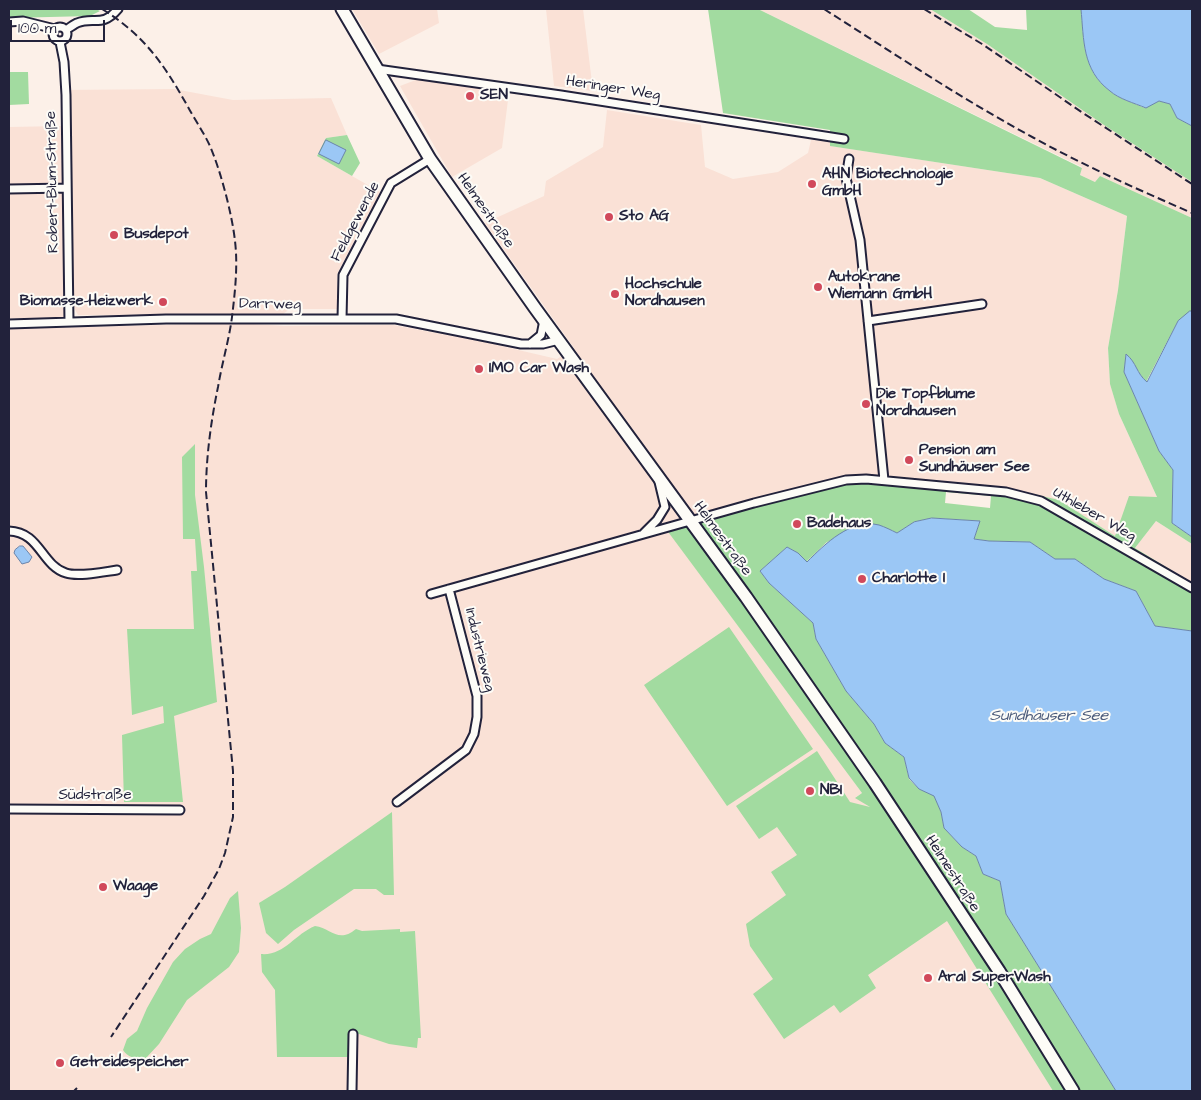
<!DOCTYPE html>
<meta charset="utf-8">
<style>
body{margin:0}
#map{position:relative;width:1201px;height:1100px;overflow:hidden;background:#fcf0e8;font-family:"Architects Daughter",sans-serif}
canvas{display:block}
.frame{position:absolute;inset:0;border:10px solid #22223b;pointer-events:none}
.scale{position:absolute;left:10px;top:20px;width:95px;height:22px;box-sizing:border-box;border:2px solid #22223b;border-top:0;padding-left:6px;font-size:15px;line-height:18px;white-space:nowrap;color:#22223b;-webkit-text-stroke:4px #fdfcf7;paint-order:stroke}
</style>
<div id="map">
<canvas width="1201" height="1100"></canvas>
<div class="frame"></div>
<div class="scale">100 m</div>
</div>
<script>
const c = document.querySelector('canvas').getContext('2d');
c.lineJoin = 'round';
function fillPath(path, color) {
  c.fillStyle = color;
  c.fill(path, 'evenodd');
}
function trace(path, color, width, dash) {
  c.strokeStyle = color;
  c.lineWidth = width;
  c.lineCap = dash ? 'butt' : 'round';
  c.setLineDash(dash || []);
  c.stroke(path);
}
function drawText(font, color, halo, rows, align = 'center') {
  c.font = font + ' "Architects Daughter",sans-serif';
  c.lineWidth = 4;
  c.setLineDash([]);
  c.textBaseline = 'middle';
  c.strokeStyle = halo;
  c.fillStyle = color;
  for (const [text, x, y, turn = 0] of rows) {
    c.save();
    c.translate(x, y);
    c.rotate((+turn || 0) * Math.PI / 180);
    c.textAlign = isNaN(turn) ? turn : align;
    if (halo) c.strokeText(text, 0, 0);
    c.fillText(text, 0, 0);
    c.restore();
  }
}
fillPath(new Path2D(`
 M352 9H437L439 23 379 54Z
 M546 9H583L593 91 554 86Z
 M758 9H930L987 44 1104 125 1192 182V218L1100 176 1095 182 1080 175 1082 167Z
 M421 78 509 92 502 148 452 177 400 86Z
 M174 89 233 100 331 98 347 135 326 138 317 156 380 192 337 274 338 309H290L283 314 78 315 73 306 71 192 62 193 65 318 9 319V127L62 126V90Z
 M607 110 701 125 705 167 733 179 778 172 808 153 811 140 830 141 831 146 1040 178 1127 216 1118 290 1108 348 1110 383 1119 414 1157 497 1115 536 1059 500 1012 489 898 477 851 476 818 482 664 525 862 793 856 797 872 809 956 933 1053 1091H9V329L238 323 284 326 393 325 484 342 557 359 574 348 485 223 544 196 546 181 603 147Z
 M1156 521 1192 544V583L1135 548Z`), '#fae1d6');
fillPath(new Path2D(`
 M9 9H96L100 11 90 16 9 18Z
 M708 9H758L1082 168 1080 175 1095 182 1100 176 1192 218V311L1178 321 1146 382C1137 373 1136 363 1126 355L1124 372 1159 451 1173 470 1172 523 1192 537V544L1156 521 1135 548 1192 583V631L1155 626 1136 591 1104 579 1075 559H1055L1030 542 989 541 974 539 980 521 932 518 914 522 897 533 878 525 827 542 806 562 798 553 787 547 760 571 769 583 813 623 816 639 846 691 874 724 885 743 904 757 909 779 919 789 934 795 941 812 944 828 962 847 976 856 983 874 1000 881 1006 914 1116 1091H1053L947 921 868 975 876 988 840 1013 834 1005 784 1039 753 994 773 979 750 946 746 924 786 895 771 872 797 855 777 827 759 839 736 806 817 751 850 802 870 807 855 798 862 793 663 525 818 482 851 476 898 477 1012 489 1059 500 1115 536 1129 496 1157 497 1119 414 1110 384 1108 348 1118 290 1127 216 1040 178 830 146V130L723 113ZM946 492 991 496 990 508 945 503Z
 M930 9H968L995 27 1027 30 1026 9H1081C1084 40 1082 70 1110 91 1119 99 1134 103 1145 108L1159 101 1170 104 1177 118 1192 126V182L1104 125 987 44Z
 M9 72H28L29 104 9 105Z
 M347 135 360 163 352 176 317 156 326 138Z
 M195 444V495L204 567 217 702 174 716 183 802H124L122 735 164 723 163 706 132 715 127 629H194L191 571H197L195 539H183L182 457Z
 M729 627 813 749 727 806 644 685Z
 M392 812 394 895H384L376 889H354L294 930 278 944 266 933 259 903 285 887Z
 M238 891 241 928 239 952 229 967 187 1000 159 1044 146 1058C136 1058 129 1059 123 1050L127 1039 137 1031 147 1008 173 962 185 949 200 939 211 934 230 898Z
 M315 926C331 928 338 944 356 929L362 931 400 929V932L415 931 421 1038H418L417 1048 389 1044 350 1031 349 1057H277L275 990 262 972 261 954C284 956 295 934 315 926Z`), '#a2dba0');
const water = new Path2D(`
 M1081 9H1192V126L1177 118 1170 104 1159 101 1146 108C1134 103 1119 99 1110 91 1082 70 1084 40 1081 9Z
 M326 140 346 150 339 164 319 154Z
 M1190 311H1192V537L1172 523 1173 470 1159 451 1124 372 1126 354C1137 363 1136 373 1147 382L1178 321Z
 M932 518 980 521 974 539 989 541 1030 542 1055 559H1075L1104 579 1136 591 1155 626 1192 631V1091H1116L1006 914 1000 881 983 874 976 856 962 847 944 828 941 812 934 796 919 789 909 778 904 757 885 743 874 724 846 691 816 639 813 623 769 583 760 571 787 547 798 553 807 562C825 544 851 518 879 525 885 527 891 530 897 533L914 522Z
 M20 546H23L32 557 29 562 22 564 14 553 15 550Z`);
fillPath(water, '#9bc7f5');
trace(water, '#6b85ab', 1);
const minor = new Path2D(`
 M9 22 23 21 55 29
 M53 34a7 7 0 1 1 14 0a7 7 0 1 1-14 0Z
 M66 30C69 28 73 25 77 23 94 16 102 28 118 9
 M60 42 64 62 66 95 69 322
 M377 69 561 95 844 139
 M849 159 846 178 860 240 884 480
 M9 189 67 188
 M342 319 343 275 391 183 430 159
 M868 321 982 304
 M9 324 166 319H396L521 344H543L559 340
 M530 344 541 335 544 320
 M9 531C40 532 41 565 66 573 78 577 103 572 117 570
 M644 533 657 520 665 507 659 482
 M431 594 754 503 846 480 866 479 1006 492 1041 501 1192 588
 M397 802 466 750 474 734 477 717V696L449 589
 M9 809 180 810
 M352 1091 353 1034`);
const primary = new Path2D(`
 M342 9 430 159 535 308 746 597 875 783 999 971 1073 1091`);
trace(minor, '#22223b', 11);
trace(primary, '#22223b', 15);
trace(minor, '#fdfcf7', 7);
trace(primary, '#fdfcf7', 11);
trace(new Path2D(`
 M102 9C144 35 164 64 188 107 195 120 204 133 210 146 221 172 232 214 235 241 238 266 235 292 232 317 229 340 222 363 218 387 211 421 206 457 206 492L233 771V817L225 853 219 869 204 896 111 1037
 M824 9C893 53 962 99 1034 138 1085 166 1139 190 1192 213
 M924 9 982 44 1083 113 1192 184
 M74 1091 77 1088`), '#22223b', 2, [8, 4]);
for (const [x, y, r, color] of [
 [470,96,5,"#d1495b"],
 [812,184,5,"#d1495b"],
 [609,217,5,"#d1495b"],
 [114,235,5,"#d1495b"],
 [818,287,5,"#d1495b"],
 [615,294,5,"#d1495b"],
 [163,302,5,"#d1495b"],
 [479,369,5,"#d1495b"],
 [866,404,5,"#d1495b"],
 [909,460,5,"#d1495b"],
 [797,524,5,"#d1495b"],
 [862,579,5,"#d1495b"],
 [810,791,5,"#d1495b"],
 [103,887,5,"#d1495b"],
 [928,978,5,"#d1495b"],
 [60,1063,5,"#d1495b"]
]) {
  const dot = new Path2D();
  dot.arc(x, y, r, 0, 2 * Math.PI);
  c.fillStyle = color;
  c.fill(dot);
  trace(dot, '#fdfcf7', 2);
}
drawText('15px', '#22223b', '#fdfcf7', [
 ["Heringer Weg",613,89,9],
 ["Robert-Blum-Straße",53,182,-91],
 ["Helmestraße",485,211,55],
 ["Feldgewende",356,222,-62],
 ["Darrweg",270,305,1],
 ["Uthleber Weg",1094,515,30],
 ["Helmestraße",722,539,54],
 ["Industrieweg",479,650,76],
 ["Südstraße",95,796],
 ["Helmestraße",952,874,57]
]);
drawText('bold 15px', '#22223b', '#fdfcf7', [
 ["SEN",480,96],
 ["AHN Biotechnologie",822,175],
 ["GmbH",822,192],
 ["Sto AG",619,217],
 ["Busdepot",124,235],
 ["Autokrane",828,278],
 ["Wiemann GmbH",828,295],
 ["Hochschule",625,285],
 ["Nordhausen",625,302],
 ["Biomasse-Heizwerk",153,302,"right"],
 ["IMO Car Wash",489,369],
 ["Die Topfblume",876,395],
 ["Nordhausen",876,412],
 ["Pension am",919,451],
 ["Sundhäuser See",919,468],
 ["Badehaus",807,524],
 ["Charlotte I",872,579],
 ["NBI",820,791],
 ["Waage",113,887],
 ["Aral SuperWash",938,978],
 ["Getreidespeicher",70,1063]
], 'left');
drawText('italic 16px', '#4c5c7c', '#fdfcf7', [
 ["Sundhäuser See",1049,717]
]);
</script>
